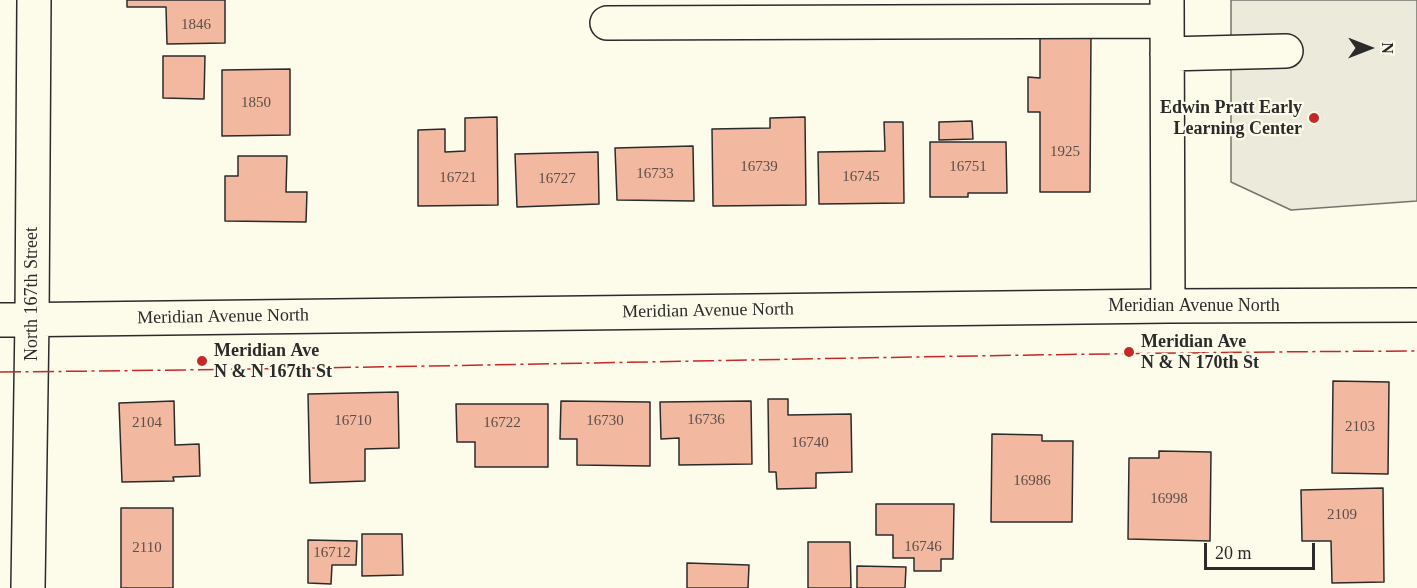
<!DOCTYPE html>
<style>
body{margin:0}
#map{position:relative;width:1417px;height:588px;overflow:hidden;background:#fdfbea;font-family:"Times New Roman",serif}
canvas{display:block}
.north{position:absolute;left:1339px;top:18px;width:60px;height:60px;-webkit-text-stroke:4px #fdfbea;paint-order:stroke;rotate:90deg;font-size:16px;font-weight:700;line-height:24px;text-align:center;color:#2b2b2b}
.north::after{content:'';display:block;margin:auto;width:21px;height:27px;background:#2b2b2b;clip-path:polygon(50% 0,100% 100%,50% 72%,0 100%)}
.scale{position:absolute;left:1204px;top:543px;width:111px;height:27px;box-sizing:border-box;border:3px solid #2b2b2b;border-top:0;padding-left:8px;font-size:18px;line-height:21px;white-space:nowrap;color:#2b2b2b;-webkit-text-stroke:4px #fdfbea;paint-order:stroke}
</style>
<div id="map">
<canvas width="1417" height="588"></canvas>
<div class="north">N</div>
<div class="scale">20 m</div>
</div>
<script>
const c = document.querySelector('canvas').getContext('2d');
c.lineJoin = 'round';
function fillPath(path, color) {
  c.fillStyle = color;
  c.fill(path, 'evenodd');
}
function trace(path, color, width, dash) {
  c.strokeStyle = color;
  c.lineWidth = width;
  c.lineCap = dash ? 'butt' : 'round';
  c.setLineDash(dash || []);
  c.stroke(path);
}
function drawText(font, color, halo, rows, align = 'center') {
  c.font = font + ' "Times New Roman",serif';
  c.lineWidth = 4.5;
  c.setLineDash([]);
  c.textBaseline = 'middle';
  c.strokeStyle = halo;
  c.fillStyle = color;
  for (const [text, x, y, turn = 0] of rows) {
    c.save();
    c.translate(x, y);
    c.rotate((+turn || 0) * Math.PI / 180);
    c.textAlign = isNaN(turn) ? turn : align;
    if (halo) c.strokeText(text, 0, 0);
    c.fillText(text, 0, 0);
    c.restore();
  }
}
const parking = new Path2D(`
 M1231 0H1417V201L1291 210 1231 182Z`);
fillPath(parking, '#eceadb');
trace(parking, '#74746e', 1.5);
const building = new Path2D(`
 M127 0H225V43L167 44 166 7H127Z
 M1040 33H1091L1090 192H1040V112H1028V77L1040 78Z
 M163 56H205L204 99 163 98Z
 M290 69V135L222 136V70Z
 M497 117 498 205 418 206V130L445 129V152L465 151V118Z
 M805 117 806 205 713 206 712 129 770 128V118Z
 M972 121 973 139 939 140V122Z
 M884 122H903L904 203 819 204 818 152 885 151Z
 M930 142H1006L1007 193H968V197H930Z
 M693 146 694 201 617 200 615 148Z
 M598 152 599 204 517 207 515 154Z
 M238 156H287L286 192H307L306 222 225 221V176H238Z
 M1333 381 1389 382 1388 474 1332 473Z
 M398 392 399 448 365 449V481L310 483 308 394Z
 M768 399H788V415L851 414 852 472 816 473V488L777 489 776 472H769Z
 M174 401 175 445 199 444 200 476 173 477 174 481 122 482 119 403Z
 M561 401 650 402V466L577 465V439H560Z
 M751 401 752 464 679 465V438L661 439 660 402Z
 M456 404H548V467H475V442H457Z
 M992 434 1042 435V441H1073L1072 522H991Z
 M1159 451 1211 452 1210 541 1128 539 1129 458H1159Z
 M1383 488 1384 582 1332 583 1331 541H1302L1301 490Z
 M876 504H954L953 559H941V571H914V558H893V535H876Z
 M121 508H173V588H121Z
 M362 534H402L403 575 362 576Z
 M308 540 357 541 356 565H332L331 584 308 583Z
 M808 542H850L851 588H808Z
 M687 563 749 565 748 588H687Z
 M857 566 906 567 905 588H857Z`);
fillPath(building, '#f2b8a0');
trace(building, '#2b2b2b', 1.5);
const minor = new Path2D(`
 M1167 0 1168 306
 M607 23 1167 21
 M1167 54 1286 51
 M0 320 1168 306 1417 305
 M28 588 32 319 34 0`);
trace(minor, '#2b2b2b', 36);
trace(minor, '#fdfbea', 33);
trace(new Path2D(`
 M0 372C472 368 945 353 1417 351`), '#c62828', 1.5, [21, 4.5, 3, 4.5]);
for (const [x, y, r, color] of [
 [1314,118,6,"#c62828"],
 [1129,352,6,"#c62828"],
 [202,361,6,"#c62828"]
]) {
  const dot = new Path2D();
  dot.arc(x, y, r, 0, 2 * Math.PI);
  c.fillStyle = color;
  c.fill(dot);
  trace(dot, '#fdfbea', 2);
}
drawText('15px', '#5d4e48', null, [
 ["1846",196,25],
 ["1850",256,103],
 ["1925",1065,152],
 ["16739",759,167],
 ["16751",968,167],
 ["16733",655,174],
 ["16745",861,177],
 ["16721",458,178],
 ["16727",557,179],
 ["16736",706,420],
 ["16710",353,421],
 ["16730",605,421],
 ["2104",147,423],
 ["16722",502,423],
 ["2103",1360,427],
 ["16740",810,443],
 ["16986",1032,481],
 ["16998",1169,499],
 ["2109",1342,515],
 ["16746",923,547],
 ["2110",147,548],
 ["16712",332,553]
]);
drawText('bold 18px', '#2b2b2b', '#fdfbea', [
 ["Edwin Pratt Early",1302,108,"right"],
 ["Learning Center",1302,129,"right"],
 ["Meridian Ave",1141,342],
 ["N & N 170th St",1141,363],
 ["Meridian Ave",214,351],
 ["N & N 167th St",214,372]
], 'left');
drawText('18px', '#2b2b2b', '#fdfbea', [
 ["North 167th Street",32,294,-90],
 ["Meridian Avenue North",1194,306],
 ["Meridian Avenue North",708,311,-1],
 ["Meridian Avenue North",223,317,-1]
]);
</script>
